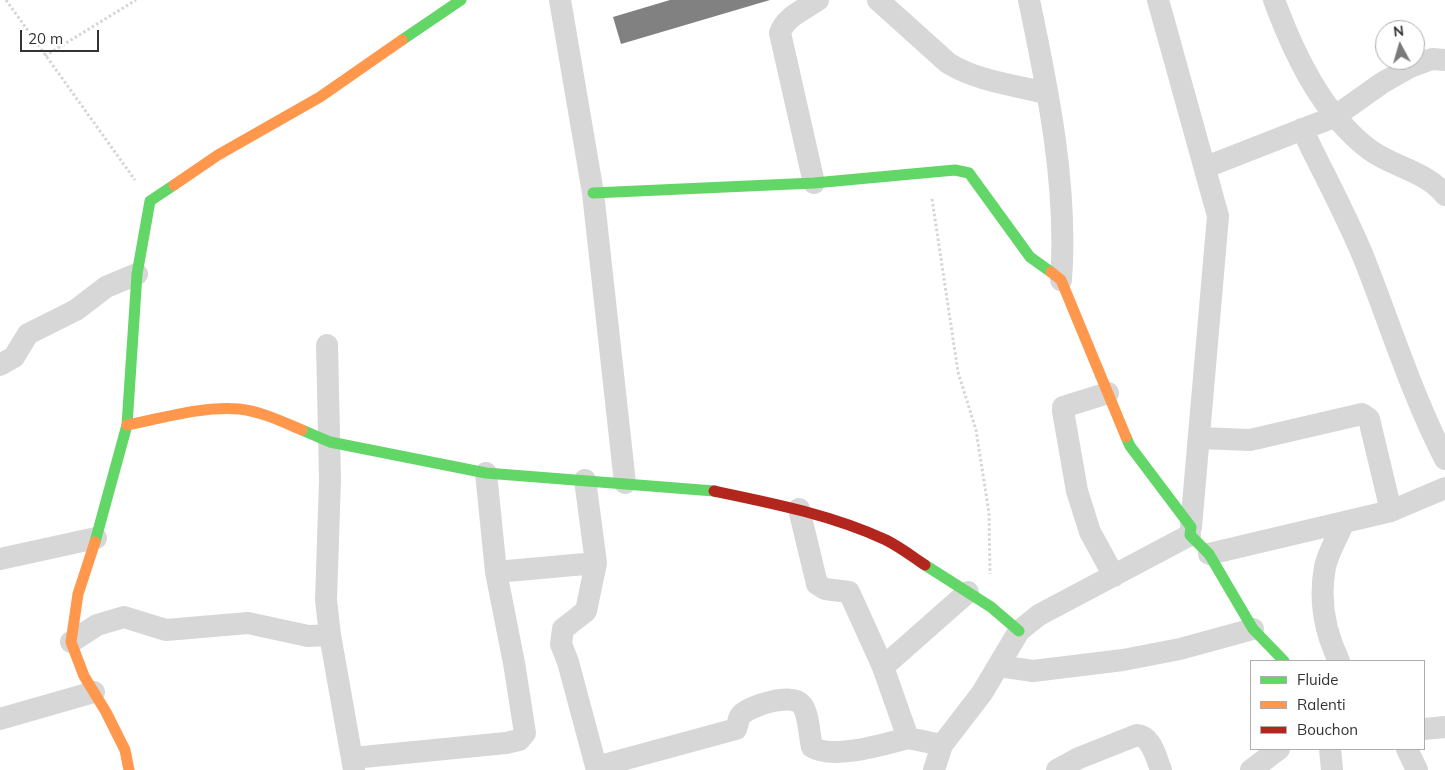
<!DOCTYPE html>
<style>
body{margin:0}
#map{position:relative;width:1445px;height:770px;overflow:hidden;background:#fff;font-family:Mulish,sans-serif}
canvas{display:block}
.legend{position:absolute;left:1250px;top:660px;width:175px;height:90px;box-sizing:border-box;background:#fff;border:1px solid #adadad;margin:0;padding:6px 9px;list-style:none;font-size:15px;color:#333}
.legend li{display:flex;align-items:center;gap:10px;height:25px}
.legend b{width:25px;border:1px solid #adadad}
.north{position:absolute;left:1375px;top:20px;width:50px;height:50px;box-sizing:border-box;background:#fff;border:1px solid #adadad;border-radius:50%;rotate:354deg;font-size:14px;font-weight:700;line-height:20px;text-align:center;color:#333}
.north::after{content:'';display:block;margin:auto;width:18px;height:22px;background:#7a7a7a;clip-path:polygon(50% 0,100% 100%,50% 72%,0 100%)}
.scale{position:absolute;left:20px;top:30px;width:79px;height:22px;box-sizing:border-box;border:2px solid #333;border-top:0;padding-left:6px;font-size:15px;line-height:18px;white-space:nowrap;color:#333;-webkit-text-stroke:4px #fff;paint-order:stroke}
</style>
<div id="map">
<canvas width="1445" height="770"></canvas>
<ul class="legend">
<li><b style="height:6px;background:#63d668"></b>Fluide</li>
<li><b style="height:6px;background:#ff974d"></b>Ralenti</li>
<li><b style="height:6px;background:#b3261e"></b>Bouchon</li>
</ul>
<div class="north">N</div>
<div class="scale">20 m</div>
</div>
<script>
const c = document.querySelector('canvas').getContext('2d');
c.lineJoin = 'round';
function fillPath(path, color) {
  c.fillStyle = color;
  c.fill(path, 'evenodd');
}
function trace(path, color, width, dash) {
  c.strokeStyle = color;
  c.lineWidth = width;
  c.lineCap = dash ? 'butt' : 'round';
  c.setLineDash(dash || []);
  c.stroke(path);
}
fillPath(new Path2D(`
 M670 0H770L621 44 613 17Z`), '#818181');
trace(new Path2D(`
 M6 0 135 180
 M45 56 136 0
 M932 199 958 372 976 430 989 513 990 574`), '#d6d6d6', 3, [2.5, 2.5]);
trace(new Path2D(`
 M560 0 593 193 625 483
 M878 0 948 63C977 81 1013 85 1046 93
 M1029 0C1048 90 1068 188 1061 280
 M1158 0 1218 216 1191 527
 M1274 0C1294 54 1322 114 1370 150 1393 167 1426 171 1445 195
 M1302 129C1323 173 1347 216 1365 261 1391 327 1412 395 1445 459
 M1206 167 1334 117 1382 83 1410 67 1432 59 1445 60
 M814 183 780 33C785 17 805 9 818 0
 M327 345 330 480 326 600 330 635 354 770
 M0 365 14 357 28 334 76 310 106 287 137 274
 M1108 393 1063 407V411L1077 491 1090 532 1114 576
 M1199 438 1250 440 1362 414 1369 419 1391 511
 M585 480 596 563 586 611 563 629 561 644 568 662 597 770
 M799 509 817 584 825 589 849 592 883 667 908 738 942 745
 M1209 554 1391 511 1445 488
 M0 559 96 538
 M496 572 596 563
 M71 642 97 625 124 617 166 630 248 623 308 636 330 635
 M1339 661C1325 632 1319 599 1325 567 1328 553 1337 538 1343 524
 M999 666 1033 671 1123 660 1180 649 1253 629
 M883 667 968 592
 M0 719 94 692
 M1424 729 1445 727
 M1330 749 1332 770
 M1407 749 1417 770
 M353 758 506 743 519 740 525 733 514 663 496 572 486 473
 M596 767 736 729C738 725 738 718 741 715 751 705 793 692 802 705 809 714 809 735 812 747 833 760 884 744 908 738
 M934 770 942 745 982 693 1019 631 1039 615 1190 535
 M1057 770 1079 758 1137 735C1152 736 1156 758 1161 770
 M1251 770 1279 749`), '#d7d7d7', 22);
trace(new Path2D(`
 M402 40 461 0
 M593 193 814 183 955 170 969 173 1030 257 1051 272
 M302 430 330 442 486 473 714 491
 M1126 437 1130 446 1191 527 1190 535 1209 554 1253 629 1284 661
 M95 542 127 425 137 274 150 201 174 185
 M925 565 991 607 1019 631`), '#63d668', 11);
trace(new Path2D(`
 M174 185 218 155 320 97 402 40
 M1051 272 1061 280 1126 437
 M127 425C163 418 202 406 239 409 260 411 283 422 302 430
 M95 542 78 594 71 642 84 676 106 712 125 750 129 770`), '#ff974d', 11);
trace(new Path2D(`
 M714 491C772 503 832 515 886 540 900 547 913 557 925 565`), '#b3261e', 11);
</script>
